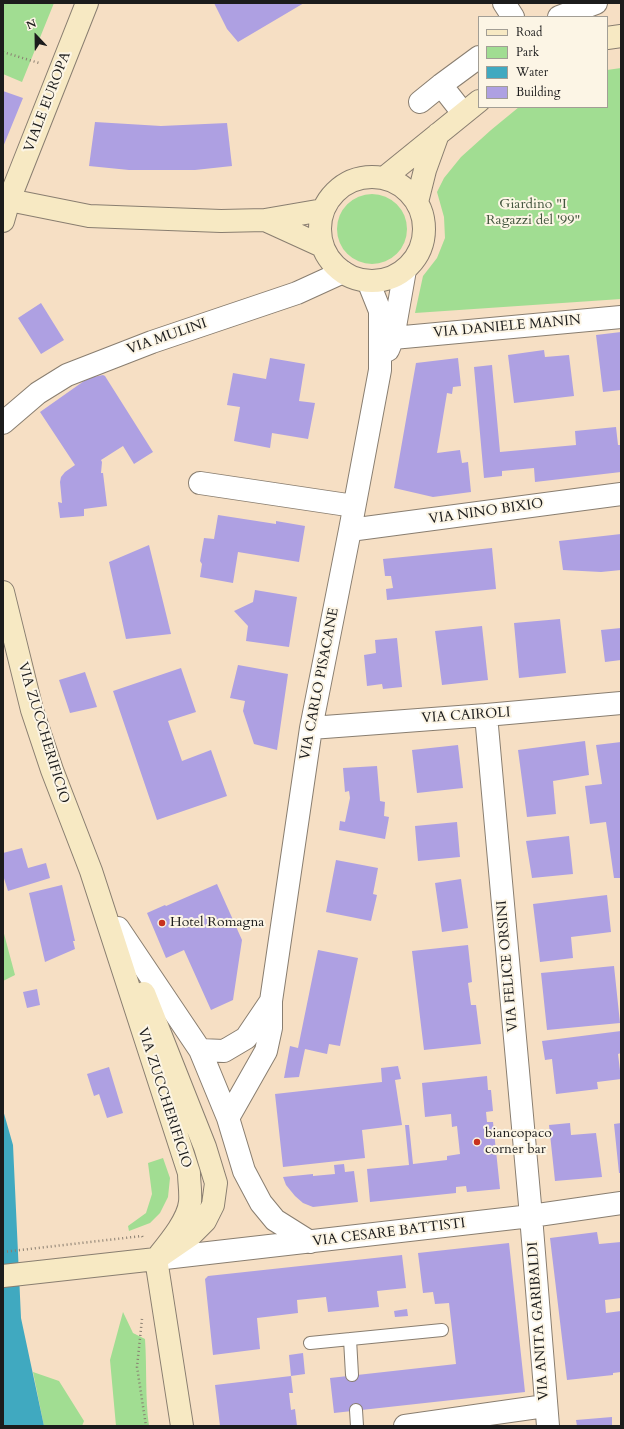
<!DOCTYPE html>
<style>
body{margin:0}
#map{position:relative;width:624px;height:1429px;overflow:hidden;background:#f6dfc4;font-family:Cardo,serif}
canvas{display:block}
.frame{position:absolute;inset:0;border:4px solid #1c1c1c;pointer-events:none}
.legend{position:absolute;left:478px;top:16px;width:130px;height:92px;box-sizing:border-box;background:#fcf5e5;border:1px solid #a29e95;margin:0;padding:5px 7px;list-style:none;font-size:12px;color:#1c1c1c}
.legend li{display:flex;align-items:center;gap:8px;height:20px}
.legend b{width:20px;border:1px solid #a29e95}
.north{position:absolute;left:16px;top:16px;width:40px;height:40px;-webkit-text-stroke:3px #fcf5e5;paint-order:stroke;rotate:338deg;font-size:11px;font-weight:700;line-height:16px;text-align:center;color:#1c1c1c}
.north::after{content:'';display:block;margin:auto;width:14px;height:18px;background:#1c1c1c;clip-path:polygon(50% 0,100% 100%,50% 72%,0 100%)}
</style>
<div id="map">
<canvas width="624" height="1429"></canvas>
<div class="frame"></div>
<ul class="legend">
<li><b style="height:5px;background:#f7e9c3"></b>Road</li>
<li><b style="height:11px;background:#a1dd92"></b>Park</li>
<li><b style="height:11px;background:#40a9c0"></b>Water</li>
<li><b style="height:11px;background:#aea0e2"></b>Building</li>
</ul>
<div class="north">N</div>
</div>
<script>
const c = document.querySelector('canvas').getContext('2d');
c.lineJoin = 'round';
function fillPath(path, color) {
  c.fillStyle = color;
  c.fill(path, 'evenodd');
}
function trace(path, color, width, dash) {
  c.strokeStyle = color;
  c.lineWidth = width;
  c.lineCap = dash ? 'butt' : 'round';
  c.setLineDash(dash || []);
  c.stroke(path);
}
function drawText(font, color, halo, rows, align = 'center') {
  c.font = font + ' Cardo,serif';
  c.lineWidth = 4;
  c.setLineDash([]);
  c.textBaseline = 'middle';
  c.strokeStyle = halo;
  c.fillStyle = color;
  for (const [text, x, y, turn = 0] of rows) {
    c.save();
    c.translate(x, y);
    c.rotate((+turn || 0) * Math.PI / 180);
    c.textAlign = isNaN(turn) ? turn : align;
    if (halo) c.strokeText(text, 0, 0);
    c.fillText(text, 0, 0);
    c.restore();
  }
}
fillPath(new Path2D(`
 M3 3H54L22 82 3 74Z
 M621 68V299L415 313 423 276 437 258 445 238 444 217 437 192 444 178 461 157 491 130 519 107H607V70Z
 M337 229a35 35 0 1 1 70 0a35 35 0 1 1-70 0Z
 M3 930 15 975 3 981Z
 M163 1158 170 1178 168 1197 160 1213 150 1223 129 1231 128 1226 146 1213 152 1194 148 1163Z
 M123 1312 133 1333 145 1339C147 1368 145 1397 149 1426H116L110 1360Z
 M33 1372 59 1381 84 1421 82 1426H44Z`), '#a1dd92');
fillPath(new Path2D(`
 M3 1110 13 1145 21 1318 44 1426H3Z`), '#40a9c0');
fillPath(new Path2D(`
 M214 3H304L238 42 227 29Z
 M3 91 23 98 3 147Z
 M95 122 161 126 227 123 232 166 195 170H129L89 166Z
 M41 303 64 340 41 354 18 318Z
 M621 332V390L603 392 596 335Z
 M544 350 545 357 569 355 574 396 514 403 508 355Z
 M270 358 305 364 299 401 315 403 308 439 272 433 270 448 234 441 240 407 227 405 233 373 266 379Z
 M458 358 461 386 453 387 452 394 447 393 437 453 460 450 462 463 468 462 471 492 433 497 394 488 416 363Z
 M492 365 500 452 576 445 575 431 616 427 618 445H621V472L535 482 534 468 502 471V476L484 478 474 367Z
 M103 375 105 376 153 452 134 464 123 446 101 460 102 462 101 473H103L107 506 84 509V516L60 518 58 502 62 503 60 482 61 477 65 472 75 465 40 412 84 381 93 377Z
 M218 515 276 524V521L305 526 299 562 238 552 233 583 200 577 202 564 200 561 204 538 214 539Z
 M621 534V570L601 572 563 570 559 541Z
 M149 545 171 634 126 639 109 562Z
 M492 548 496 589 387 600 386 589 393 588 391 576H385L383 559Z
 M255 590 297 597 289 647 246 641 248 626 234 611 253 602Z
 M560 619 566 673 519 678 514 623Z
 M482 626 488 680 442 685 435 631Z
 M621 628V660L605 662 601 630Z
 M397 638 402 687 383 689 382 684 367 686 364 655 376 653 375 640Z
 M238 665 288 674 277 750 254 744 243 711 245 701 230 698Z
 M181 668 196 712 168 721 182 761 211 750 227 796 157 820 113 691Z
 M85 672 97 707 70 713 59 680Z
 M585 741 589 775 553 781 556 814 527 817 518 750Z
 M621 742V878H614L606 822 590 824 585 786 602 784 596 745Z
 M458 745 463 788 417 793 412 750Z
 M377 766 380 801 385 802 384 816 389 817 385 839 339 830 340 821 345 822 350 798 349 791 345 792 343 768Z
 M457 822 460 857 418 861 415 826Z
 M569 836 573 874 532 878 526 841Z
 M22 848 28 868 46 863 50 878 8 891 3 875V853Z
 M336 860 378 868 373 894 377 895 371 921 326 912Z
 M461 879 468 928 442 932 435 883Z
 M217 884 242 940 233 1000 211 1010 184 950 166 958 147 913 165 905 166 906Z
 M62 885 75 941H73L75 949 45 962 29 893Z
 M607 895 611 932 571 937 573 958 540 962 533 904Z
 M468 945 472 982 468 983 471 1005H476L481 1044 424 1050 412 951Z
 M318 950 358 958 340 1046 329 1044 327 1054 305 1049 299 1077 284 1078 290 1046 298 1048Z
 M614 966 620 1023 547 1030 541 973Z
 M37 989 40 1005 27 1008 23 992Z
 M621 1031V1053L618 1054 621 1079 597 1082 598 1089 556 1094 552 1059 545 1060 542 1041Z
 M398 1066 401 1079 395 1080 402 1125 362 1130 365 1158 283 1167 275 1094 382 1082 381 1068Z
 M109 1067 123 1113 107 1118 99 1094 94 1096 87 1074Z
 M487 1076 488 1090H491L493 1111 486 1112 487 1122H493L500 1189 467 1192 466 1186 456 1187V1193L370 1202 367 1169 409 1165 405 1125H409L413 1164 447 1160V1156L460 1154 457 1126 452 1127 451 1114 425 1117 422 1083Z
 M570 1123 571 1135 596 1133 602 1177 555 1181 549 1125Z
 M621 1123V1173H619L614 1124Z
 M344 1164 345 1172 354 1171 358 1202 313 1207 303 1203 295 1196 286 1185 283 1177 313 1174V1176L335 1174 334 1165Z
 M597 1232 599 1244 621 1242V1298L605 1300 606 1313 621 1311V1372L613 1373V1375L567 1380 550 1238Z
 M509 1243 525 1392 334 1413 330 1378 456 1364 449 1303 435 1304 433 1292 423 1293 418 1253Z
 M402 1255 406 1288 377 1291 379 1307 328 1312 326 1297 297 1300 298 1313 257 1318 260 1349 213 1355 205 1279 208 1276Z
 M407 1309 408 1316 395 1317 394 1311Z
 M303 1353 305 1374 291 1376 289 1355Z
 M291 1376 293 1393H289L291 1410 295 1409 297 1426H220L215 1385Z
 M612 1417V1426H577L576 1420Z`), '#aea0e2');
const lane = new Path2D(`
 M350 1339 352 1375
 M310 1343 442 1330
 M356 1410 357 1426`);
const street = new Path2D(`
 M504 3 513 17
 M559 17 596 3
 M441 85 463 113
 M420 102 441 85 479 57
 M393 338 621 317
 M388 350 393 338 405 270
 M3 423 38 393 67 375 152 342 297 293 343 272
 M200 483 354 506
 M350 530 621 494
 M486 715 531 1216 548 1426
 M311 728 486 715 621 703
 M118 928 200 1050 228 1118 244 1171 261 1203 275 1220 310 1242
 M200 1050 224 1051 246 1038 271 1001
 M228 1118 266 1051 271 1028V1001L311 728 350 530 380 370V311L368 281
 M156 1259 531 1216 621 1203
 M405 1426 545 1406`);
const secondary = new Path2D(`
 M607 38 621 36
 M320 229a52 52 0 1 1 104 0a52 52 0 1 1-104 0Z
 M384 178 479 101
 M3 198 9 200 89 216 221 221 265 220 323 210
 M417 202 425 170 438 134
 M265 220 322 246
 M3 221 9 200 87 3
 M3 592 32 710 52 770 91 871 189 1173C189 1182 191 1192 190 1202 188 1221 168 1244 156 1259
 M156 1259 182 1426
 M3 1276 156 1259 191 1235 205 1221 213 1205 216 1183 205 1147 144 993`);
trace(lane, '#897e70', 14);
trace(street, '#897e70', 24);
trace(secondary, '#897e70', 24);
trace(new Path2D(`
 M3 52 39 63
 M3 1252 142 1236 143 1238
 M142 1319 137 1367 146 1426`), '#897e70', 2.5, [1, 3]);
trace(lane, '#fff', 12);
trace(street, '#fff', 22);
trace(secondary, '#f7e9c3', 22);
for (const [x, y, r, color] of [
 [162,923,4,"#c8321e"],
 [477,1142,4,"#c8321e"]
]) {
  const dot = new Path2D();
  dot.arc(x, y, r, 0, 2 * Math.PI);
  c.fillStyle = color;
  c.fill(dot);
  trace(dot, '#fcf5e5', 1.5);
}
drawText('14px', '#1c1c1c', '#fcf5e5', [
 ["VIALE EUROPA",48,102,-69],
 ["VIA DANIELE MANIN",507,327,-5],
 ["VIA MULINI",167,337,-19],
 ["VIA NINO BIXIO",486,512,-8],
 ["VIA CARLO PISACANE",320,684,-79],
 ["VIA CAIROLI",466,716,-4],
 ["VIA ZUCCHERIFICIO",43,733,73],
 ["VIA FELICE ORSINI",508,966,-95],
 ["VIA ZUCCHERIFICIO",164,1098,72],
 ["VIA CESARE BATTISTI",389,1233,-7],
 ["VIA ANITA GARIBALDI",539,1321,-94]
]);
drawText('14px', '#44563f', '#fcf5e5', [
 ["Giardino \"I",533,205],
 ["Ragazzi del '99\"",533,221]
]);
drawText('14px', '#1c1c1c', '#fcf5e5', [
 ["Hotel Romagna",170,923],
 ["biancopaco",485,1134],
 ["corner bar",485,1150]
], 'left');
</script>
